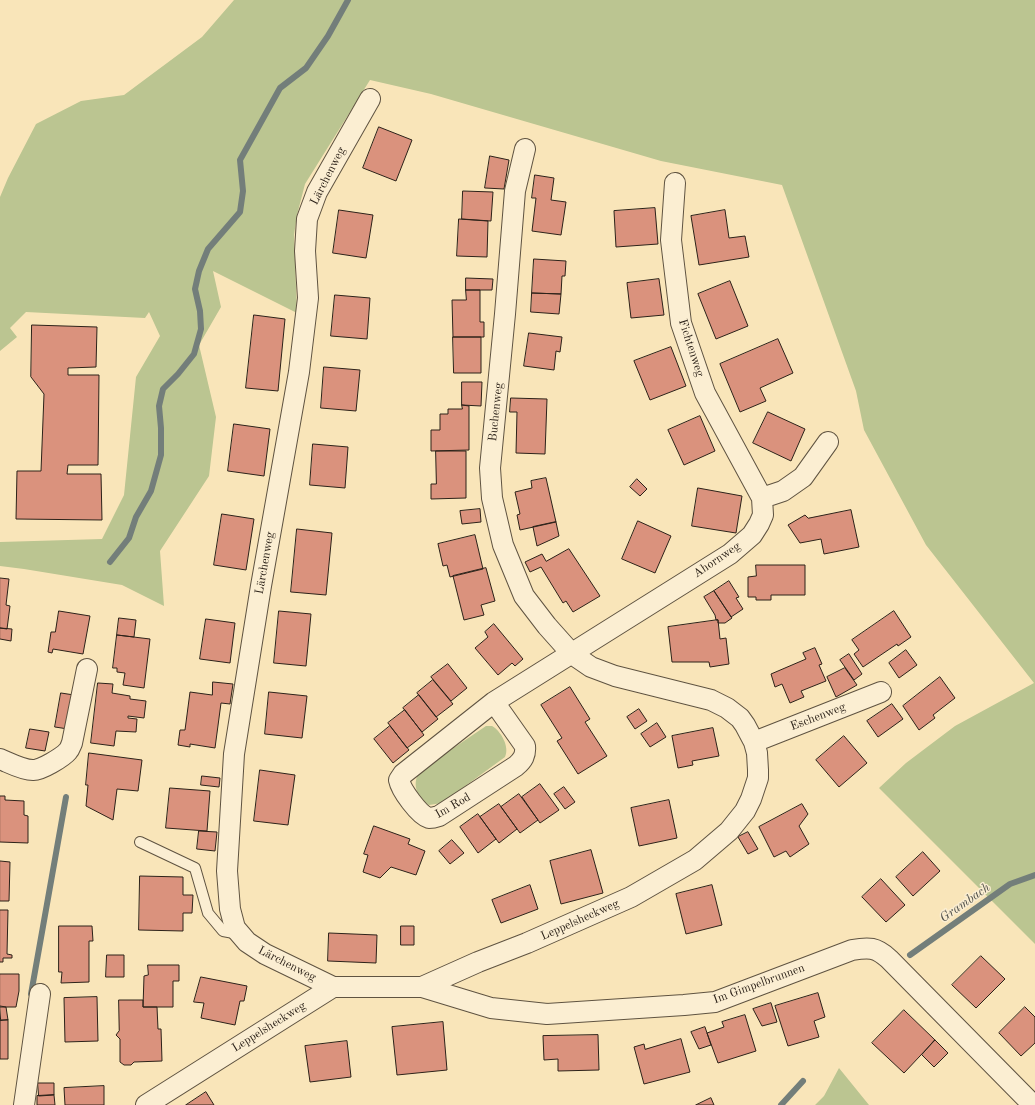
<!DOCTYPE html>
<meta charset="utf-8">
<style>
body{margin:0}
canvas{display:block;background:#f9e5b9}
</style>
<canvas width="1035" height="1105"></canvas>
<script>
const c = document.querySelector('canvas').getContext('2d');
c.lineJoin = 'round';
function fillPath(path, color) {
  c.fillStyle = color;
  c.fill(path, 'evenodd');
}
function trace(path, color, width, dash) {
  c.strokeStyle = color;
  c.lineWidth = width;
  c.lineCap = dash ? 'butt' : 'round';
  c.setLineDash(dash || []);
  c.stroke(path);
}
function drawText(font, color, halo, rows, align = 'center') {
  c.font = font + ' "Old Standard TT",serif';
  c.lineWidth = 3;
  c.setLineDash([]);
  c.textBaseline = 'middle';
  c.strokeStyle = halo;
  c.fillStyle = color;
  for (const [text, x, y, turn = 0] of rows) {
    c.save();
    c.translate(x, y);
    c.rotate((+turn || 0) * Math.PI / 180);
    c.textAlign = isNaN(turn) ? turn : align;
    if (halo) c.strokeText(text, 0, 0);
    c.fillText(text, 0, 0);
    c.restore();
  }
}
fillPath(new Path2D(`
 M234 0H1035V944L879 788 906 763 955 726 1034 683 926 545 864 430 856 391 782 185 661 161 431 94 370 80 305 184 297 215 294 235 297 313 213 271 221 307 199 345 216 417 209 476 160 551 164 606 122 585 24 569 0 566V542L102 539 124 495 136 377 160 336 149 312 145 318 26 312 10 328 17 337 0 351V197L8 178 36 124 81 101 124 95 202 37Z
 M486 726H492C501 731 510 747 505 757L442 803 429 805C416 797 411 782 421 770Z
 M839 1068 869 1105H815L824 1096Z`), '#bbc591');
trace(new Path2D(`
 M110 562 129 538 136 517 151 491 161 455V428L159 406 163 389 178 374 194 354 201 329 200 311 195 289 199 271 208 249 240 212 243 191 240 160 280 88 306 68 328 36 348 0
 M910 955 1010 884 1035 875
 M31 994 66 797
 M781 1105 803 1081`), '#737e7a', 6);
const building = new Path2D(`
 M379 127 412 140 396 181 363 168Z
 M490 156 509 160 504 189 485 188Z
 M535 175 554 178 551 200 566 202 561 235 532 231 536 198H532Z
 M463 191 493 192 491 221 462 219Z
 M655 208 658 244 616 247 614 211Z
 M339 210 373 215 366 258 333 253Z
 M725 210 729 238 745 236 749 257 699 265 691 216Z
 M459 219 488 221 487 257 457 256Z
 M534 259 566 261 565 276H562L561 294 532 293Z
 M466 278 493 279 492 290H466Z
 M659 279 664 315 631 318 627 283Z
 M730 281 748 326 716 339 698 294Z
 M466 290H480V322H484V337H453L452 300H466Z
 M532 293 561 294 559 314 531 312Z
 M335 295 370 298 367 339 331 336Z
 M254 315 285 319 278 391 246 388Z
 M32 325 97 327 96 367 68 368V375H99L98 465H68L67 474H101L102 520 16 519 17 471H41L44 394 31 377Z
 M529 333 562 337 560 352 556 351 554 370 524 366Z
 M453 337H481V373H454Z
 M778 339 793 373 760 388 766 401 740 412 720 364Z
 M671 347 686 386 650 400 634 361Z
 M324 367 360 370 356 411 321 408Z
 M462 382H482L481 406 462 405Z
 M511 398 547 399 545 454 516 453 517 412H510Z
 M462 405 469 406V450L431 451V430H440V414H448V409H462Z
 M768 412 805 429 791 461 753 443Z
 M700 416 715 451 684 465 668 430Z
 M234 424 270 429 264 476 228 471Z
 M313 444 348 447 345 488 310 485Z
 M436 451H466V498L431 499V484H436Z
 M546 478 556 522 520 530 517 515 520 514 515 492 532 488 531 481Z
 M637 479 647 489 640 496 630 487Z
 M698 488 742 496 736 533 692 526Z
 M480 509 481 522 462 524 460 511Z
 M851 510 859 547 824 554 821 539 800 543 788 525 805 515 808 518Z
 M222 514 254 519 246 570 214 565Z
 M638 521 671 536 655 573 622 559Z
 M556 522 559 536 537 546 533 527Z
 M297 529 332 533 326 595 291 592Z
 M475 535 483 569 450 577 447 565 443 566 438 544Z
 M569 549 600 596 573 612 566 601 563 603 541 567 530 572 525 562 542 554 546 561Z
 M756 565H805V595H771V600H756V597H748V577L756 576Z
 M486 568 495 601 481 605 484 615 464 620 453 576Z
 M0 578 9 579 6 605 10 606 7 629 0 628Z
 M729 581 739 597 736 598 743 609 731 617 714 591Z
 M714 591 732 618 725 623H718V620H716L715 615 704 597Z
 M59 611 90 616 83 654 53 649 52 653 48 652 51 632H55Z
 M279 611 311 614 306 666 274 663Z
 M894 611 911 637 898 646 897 644 863 667 854 654 859 650 852 640Z
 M119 618 136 620 134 637 117 635Z
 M206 619 235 623 230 663 200 659Z
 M718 620 720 639 726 638 729 664 710 667 709 662H672L668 627Z
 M494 624 523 659 515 666 512 663 498 675 475 648 488 637 485 632Z
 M0 628 12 629 11 641 0 639Z
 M117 635 150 639 144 688 123 685 125 673 117 672V668H113Z
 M815 648 822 664 819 665 826 681 801 691 804 697 790 703 782 684 775 687 771 674 806 659 803 653Z
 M906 650 917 665 899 678 889 663Z
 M849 654 862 674 854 680 840 660Z
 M448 664 467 688 451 701 431 677Z
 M845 668 857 685 836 697 827 677Z
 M940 677 955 698 933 715 935 718 919 730 903 706Z
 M433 680 453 704 436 717 417 693Z
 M213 682 233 684 230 704 221 703 215 748 190 744V747L178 745 180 730H185L190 692 212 695Z
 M98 683 113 684 112 693 130 696V699L146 701 144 718 128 716V718L137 719 136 732 116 731 114 746 91 743Z
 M570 687 590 719 585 722 607 756 578 774 557 741 562 738 541 705Z
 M269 692 307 696 302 738 265 734Z
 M61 693 74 695 68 729 55 727Z
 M419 695 438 719 422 732 403 708Z
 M892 704 903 719 878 737 867 721Z
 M639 709 647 721 635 729 627 717Z
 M405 710 424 735 407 748 388 723Z
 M657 723 666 737 650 747 641 734Z
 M390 726 409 750 393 763 374 739Z
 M713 728 719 756 692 761 693 765 678 768 672 736Z
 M30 729 49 732 45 751 26 748Z
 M844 736 867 763 839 787 816 760Z
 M89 753 142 760 138 791 117 789 113 820 86 806 88 785H86Z
 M260 770 295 775 288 825 254 821Z
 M202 776 220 778 219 787 201 785Z
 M540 784 559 810 540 823 522 797Z
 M564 787 575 802 565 809 554 794Z
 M170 788 210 791 207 831 166 828Z
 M519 794 538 820 520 833 501 807Z
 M0 796H5V800L24 801V815L28 816V843L0 842Z
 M669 800 677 838 639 846 631 808Z
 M499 804 517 829 499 843 480 817Z
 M802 804 808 814 799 826 809 844 790 857 786 851 774 857 759 827Z
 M478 814 496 839 478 853 460 827Z
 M374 826 410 839 408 844 425 851 416 875 391 867 380 878 363 872 368 855 364 854Z
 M199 831 217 832 215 851 197 849Z
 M748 832 758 849 748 854 738 837Z
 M452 840 464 853 450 864 439 851Z
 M591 850 603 893 561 904 550 861Z
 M923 852 940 871 913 896 896 877Z
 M0 861 10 862 9 901H0Z
 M140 876 183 877V895H193L192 913H183V931L139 930Z
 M881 879 905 905 886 922 862 897Z
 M530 885 538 909 501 923 492 900Z
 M712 885 722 925 686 934 676 894Z
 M0 910H8L7 954 12 955V958H3V962H0Z
 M59 926H92L93 941H89V982L61 983 62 972H59Z
 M401 926H414V945H401Z
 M329 933 377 935 376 963 328 961Z
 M107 955H124V977H106Z
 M981 956 1005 979 976 1008 952 985Z
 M148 965H179V981H173V1007H143L144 976 148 975Z
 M0 974H19V991L16 1007H0Z
 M201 977 247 986 244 1001H240L235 1025 201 1018 204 1003 194 1002Z
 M818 993 825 1017 814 1021 819 1037 788 1046 775 1006Z
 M97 997 98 1041 65 1042 64 998Z
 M119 1000H143V1007H157L158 1029H161L162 1061 134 1062 131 1065H124L120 1062V1039L116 1035 119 1031Z
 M771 1003 777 1022 762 1026 753 1009Z
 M0 1006 6 1007 8 1020H1Z
 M1025 1007 1035 1017V1043L1021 1056 999 1033Z
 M904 1010 935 1040 904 1073 872 1043Z
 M745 1015 756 1051 718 1063 707 1033 724 1027 722 1022Z
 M8 1020V1059H0V1021Z
 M443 1022 447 1070 397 1075 392 1027Z
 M705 1027 711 1045 699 1049 691 1032Z
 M598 1035 599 1070 558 1071V1059L544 1060 543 1036Z
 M681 1039 690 1072 644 1084 634 1047 644 1044 645 1049Z
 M935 1040 948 1053 934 1067 922 1055Z
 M347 1041 351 1077 310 1082 305 1046Z
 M38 1083H54V1095L39 1096Z
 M104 1086V1105H65L64 1088Z
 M206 1092 214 1105H186Z
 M54 1095 55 1105H37V1096Z
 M711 1098 714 1105H696Z`);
fillPath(building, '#da927d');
trace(building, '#2c2219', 1);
const service = new Path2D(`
 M140 842 195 868 208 913 223 931 239 934`);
const minor = new Path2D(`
 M762 498 783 491 803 477 828 442
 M494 702 525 746C526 755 523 760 516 766L439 816C436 817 432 818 429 818 419 815 401 790 399 780L403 774 494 702 730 554 752 535 759 524 763 515 762 498 705 393 681 323 671 240 675 183
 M754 742 881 692
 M0 759C10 763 22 770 33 770 40 771 63 757 68 751 70 749 71 745 72 743L87 669
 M333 987 265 954 247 942 235 928 230 909 227 871 234 754 261 586 299 372 308 298 305 251 307 219 317 192 370 99
 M422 987 491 1008 547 1014 684 1005 715 1002 852 950C869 947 876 947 889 959L1033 1105
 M24 1105 40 994
 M146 1105 333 987H422L478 962 527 943 631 897 695 860 729 831 745 811 751 799 758 778V770L757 753 754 742 745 725 740 718 727 708 711 700 615 676 591 667 572 654 547 626 524 596 503 545 492 498 490 468 505 314 515 191 525 149`);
trace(service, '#5f5341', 12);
trace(minor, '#5f5341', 22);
trace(service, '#fbeed2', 10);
trace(minor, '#fbeed2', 20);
drawText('12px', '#2c2219', '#fbeed2', [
 ["Lärchenweg",328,176,-63],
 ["Fichtenweg",691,348,72],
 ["Buchenweg",496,412,-84],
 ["Ahornweg",717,560,-34],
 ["Lärchenweg",265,563,-80],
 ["Eschenweg",818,717,-21],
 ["Im Rod",453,806,-30],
 ["Leppelsheckweg",580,920,-24],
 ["Lärchenweg",287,964,27],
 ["Im Gimpelbrunnen",759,984,-20],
 ["Leppelsheckweg",269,1027,-32]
]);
drawText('italic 13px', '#50504a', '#fbeed2', [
 ["Grambach",965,903,-35]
]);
</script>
